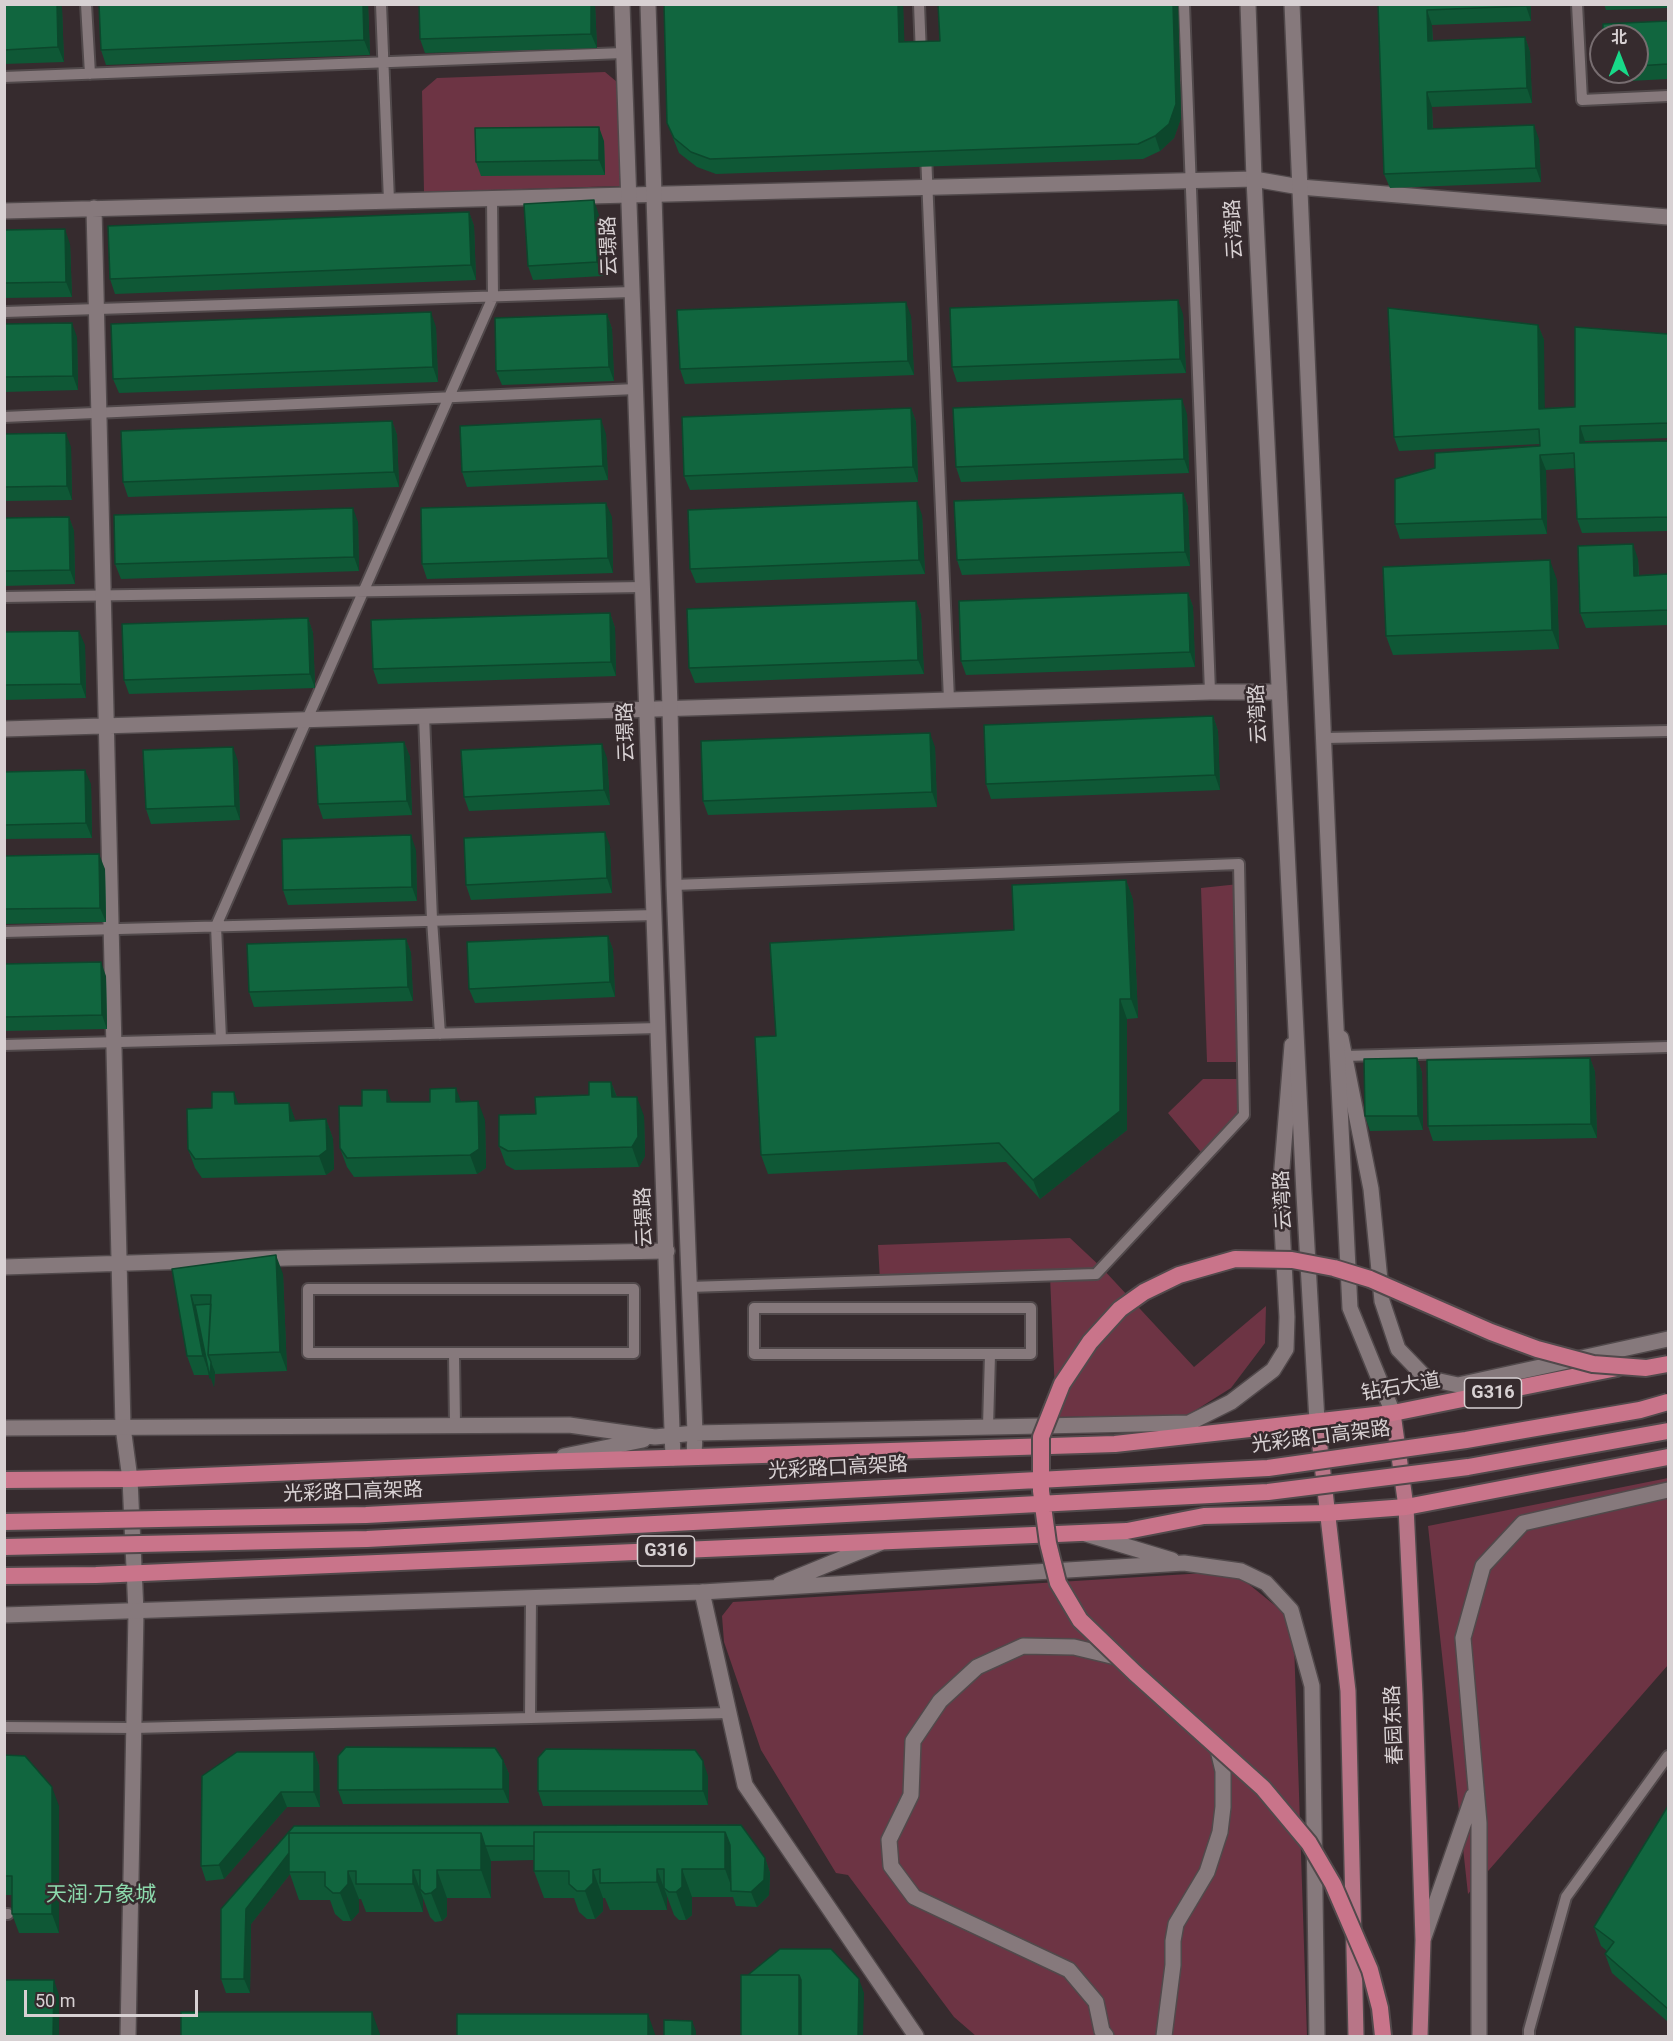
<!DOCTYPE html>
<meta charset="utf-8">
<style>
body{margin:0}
#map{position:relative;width:1673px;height:2041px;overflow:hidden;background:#362b2e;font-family:Roboto,"Noto Sans SC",sans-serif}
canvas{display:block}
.frame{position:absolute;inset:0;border:6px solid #d8d1d3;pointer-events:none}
.north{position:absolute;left:1589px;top:24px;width:60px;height:60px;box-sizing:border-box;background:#362b2e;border:2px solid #776d70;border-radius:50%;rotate:0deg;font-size:16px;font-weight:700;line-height:24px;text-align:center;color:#d8d1d3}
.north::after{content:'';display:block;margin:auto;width:21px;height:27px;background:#18d989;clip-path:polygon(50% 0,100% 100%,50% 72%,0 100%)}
.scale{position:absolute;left:24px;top:1990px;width:174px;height:27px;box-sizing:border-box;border:3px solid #d8d1d3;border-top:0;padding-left:8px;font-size:18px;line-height:21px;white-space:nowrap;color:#d8d1d3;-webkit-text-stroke:4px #362b2e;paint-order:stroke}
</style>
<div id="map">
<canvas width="1673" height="2041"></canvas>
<div class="frame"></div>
<div class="north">北</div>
<div class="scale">50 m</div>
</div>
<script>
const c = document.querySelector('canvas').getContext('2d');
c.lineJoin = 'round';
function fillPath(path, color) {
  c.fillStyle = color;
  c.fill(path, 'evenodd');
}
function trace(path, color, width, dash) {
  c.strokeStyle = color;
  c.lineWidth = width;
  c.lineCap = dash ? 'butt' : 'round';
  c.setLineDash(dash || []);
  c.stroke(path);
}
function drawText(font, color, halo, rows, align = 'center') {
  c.font = font + ' Roboto,"Noto Sans SC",sans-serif';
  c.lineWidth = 5;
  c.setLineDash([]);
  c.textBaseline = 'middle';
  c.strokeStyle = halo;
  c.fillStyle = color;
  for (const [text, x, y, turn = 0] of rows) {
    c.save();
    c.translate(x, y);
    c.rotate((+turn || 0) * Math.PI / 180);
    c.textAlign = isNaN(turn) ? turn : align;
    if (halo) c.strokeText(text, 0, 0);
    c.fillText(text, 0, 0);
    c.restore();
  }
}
fillPath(new Path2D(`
 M605 72 617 82 620 186 424 192 422 91 437 78Z
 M1239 884 1243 1062H1207L1201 888Z
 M1203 1079H1243L1244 1115 1205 1157 1168 1113Z
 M1070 1238 1102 1268 1194 1367 1266 1306 1265 1343 1231 1388 1188 1415 1056 1417 1050 1276 880 1281 878 1245Z
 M1668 1478V1665L1468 1894 1428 1526Z
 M1205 1573 1240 1577 1283 1612 1294 1642 1307 2036H976L954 2017 848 1875 836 1873 761 1750 724 1642 722 1616 733 1602Z`), '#6d3444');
const service = new Path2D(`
 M86 4 90 74
 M381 4 389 201
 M919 4 921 55
 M1184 4 1210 692
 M1577 4 1582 100 1668 96
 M4 77 623 53
 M926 154 949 700
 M4 312 632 292
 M4 417 636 389
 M4 597 643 587
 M424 715 432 920 440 1034
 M1325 738 1668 731
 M674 885 1239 864 1244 1115 1096 1274 689 1287
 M4 932 655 915
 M221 1039 216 926 493 297 492 198
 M4 1045 659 1028
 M1345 1056 1668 1047
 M454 1353H634V1289H308V1353H454L455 1425
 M988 1427 990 1354H754V1308H1031V1354H990
 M530 1718 531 1599
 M4 1727 134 1728 729 1713
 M4 1914H8
 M1529 2036V2030L1566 1897 1668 1756`);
const pedestrian = new Path2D(`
 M1106 2036 1102 2031 1096 2002 1069 1970 914 1897 891 1866 889 1840 911 1795 913 1741 940 1701 977 1667 1023 1646 1074 1647 1120 1658
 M1164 2036 1173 1965V1941L1176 1924 1207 1872 1220 1832 1223 1807V1771L1217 1746`);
const minor = new Path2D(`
 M94 208 123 1427 130 1479 136 1612 128 2036
 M4 211 1254 179 1300 187 1668 217
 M4 729 1210 692H1279
 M4 1267 288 1258 667 1251
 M702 1592 745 1785 916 2036`);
const tertiary = new Path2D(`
 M622 4 673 1458
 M648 4 670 708 674 885 695 1433 694 1457
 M1341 1038 1371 1189 1382 1301 1398 1349 1426 1378 1458 1385 1668 1339
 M4 1428 569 1425 655 1437 695 1433 1189 1423 1231 1402 1273 1370 1286 1349 1287 1317 1280 1192 1292 1045
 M564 1456 643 1440
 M1086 1534 1172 1560
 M780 1584 880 1543
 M4 1615 702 1592 1184 1563 1241 1571 1266 1583 1291 1610 1312 1686 1317 2036
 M1424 1937 1473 1796
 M1479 2036V1823L1463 1638 1483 1566 1523 1523 1668 1490`);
const secondary = new Path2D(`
 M1248 4 1254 179 1304 1194 1317 1421
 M1292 4 1335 1006 1350 1308 1393 1413`);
const primary = new Path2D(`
 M1393 1413 1406 1507 1415 1695 1423 1940 1420 2036
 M1317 1421 1348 1691 1356 2036`);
const trunk = new Path2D(`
 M4 1480 130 1479 537 1462 1115 1444 1393 1413 1617 1368
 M4 1576 96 1575 1127 1531 1204 1516 1326 1513 1406 1507 1668 1457`);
trace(service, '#51494b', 14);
trace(pedestrian, '#51494b', 18);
trace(minor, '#51494b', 18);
trace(tertiary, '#51494b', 18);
trace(secondary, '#51494b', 18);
trace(primary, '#51494b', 18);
trace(trunk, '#51494b', 20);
trace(service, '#86797c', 10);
trace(pedestrian, '#86797c', 15);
trace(minor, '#86797c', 15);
trace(tertiary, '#86797c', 15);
trace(secondary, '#86797c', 15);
trace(primary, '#b87587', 15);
trace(trunk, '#c9748a', 16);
const trunkBridge = new Path2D(`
 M4 1522 366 1515 1268 1468 1466 1440 1640 1410 1668 1402
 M4 1547 367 1539 1268 1492 1468 1467 1668 1431
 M1383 2036 1380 2008 1370 1970 1333 1884 1309 1843 1263 1788 1135 1673 1080 1620 1058 1583 1048 1543 1041 1491V1437L1062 1384 1090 1342 1120 1309 1144 1292 1179 1275 1235 1259 1292 1260 1334 1268 1370 1279 1491 1332 1537 1349 1593 1364 1646 1368 1668 1364`);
trace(trunkBridge, '#51494b', 20, []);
trace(trunkBridge, '#c9748a', 16);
fillPath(new Path2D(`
 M4 4 62 8 64 62 4 64Z
 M99 4H368L370 55 106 65 101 50Z
 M419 4H595L597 48 425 53 420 39Z
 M664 4H903L904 42 940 41 938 4H1178L1181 118 1174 138 1160 151 1143 159 716 174 697 167 679 153 667 123Z
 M1378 4H1531V21L1432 25 1433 41 1525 37 1530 52 1532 103 1432 107 1433 129 1539 139 1541 182 1390 188 1384 174Z
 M1604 4H1668V8L1606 10Z
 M1668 21V79L1610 82 1607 72H1637V36Z
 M604 141 605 175 481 176 476 162Z
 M469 212 474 226 476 280 115 294 110 279Z
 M599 215 603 276 533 280 528 266Z
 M4 230 70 244 72 297 4 298Z
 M607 314 612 329 614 381 502 385 496 371Z
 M1183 314 1186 373 957 382 952 367Z
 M911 316 914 375 685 384 680 369Z
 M4 324 77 337 78 390 4 392Z
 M1538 325 1544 340V408L1575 407 1668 334V438L1585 441V443L1668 441V531L1582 533 1577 519 1575 468 1546 470 1547 534 1400 539 1395 524 1540 446V444L1399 451 1394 437Z
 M436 327 438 382 119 393 113 379Z
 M911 408 916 422 918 482 690 490 684 476Z
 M1187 414 1189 473 961 482 956 467Z
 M392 421 397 435 399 487 128 497 123 482Z
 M4 434 71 447 72 500 4 501Z
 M606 434 608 480 467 487 462 472Z
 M1183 493 1188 507 1190 566 962 575 957 560Z
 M922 515 925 574 696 583 690 569Z
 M69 517 74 531 75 584 4 586V518Z
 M612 517 613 573 427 579 422 564Z
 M358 522 359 571 121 579 115 564Z
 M1638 559 1639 575 1668 574V625L1586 628 1580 613Z
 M1557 580 1559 649 1393 655 1386 636Z
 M1188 593 1193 607 1195 667 966 675 961 661Z
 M916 601 921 615 924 674 695 683 689 668Z
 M610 613 615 628 616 676 378 684 373 669Z
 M308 618 313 633 315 688 129 694 124 680Z
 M4 632 85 645 86 698 4 700Z
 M1213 716 1218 731 1220 790 991 799 986 784Z
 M404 742 410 757 412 815 323 819 318 804Z
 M935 747 937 807 708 815 703 801Z
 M607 758 610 805 469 811 464 797Z
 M238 761 240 820 151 824 146 809Z
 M4 772 91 784 92 838 4 839Z
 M610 846 612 893 471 900 466 885Z
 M416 850 417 901 288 905 283 890Z
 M4 856 105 869 106 922 4 924Z
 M1126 880 1133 900 1138 1018 1127 1019V1130L1040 1199 1006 1162 768 1174 761 1155 776 1036Z
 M608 936 613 950 615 997 475 1003 469 989Z
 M406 939 411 953 413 1001 254 1007 249 992Z
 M4 964 106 976 107 1029 4 1031Z
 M1417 1058 1422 1073 1423 1130 1370 1131 1365 1116Z
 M1590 1058 1595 1072 1597 1138 1433 1141 1428 1126Z
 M611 1082 617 1097 644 1116 645 1156 639 1167 515 1170 506 1165 499 1146 536 1114 589 1095Z
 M391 1102H461L485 1120 486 1168 477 1174 354 1177 347 1167 340 1148 362 1106Z
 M289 1103 295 1120 326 1119 333 1139 334 1169 326 1175 202 1178 195 1168 188 1149 212 1108 239 1104Z
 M172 1269 283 1274 287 1371 215 1374V1372L214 1387 210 1375H194L187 1356Z
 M314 1752 319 1766 320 1807H287L224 1879 206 1881 201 1866Z
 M4 1755 59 1806V1933H19L12 1914V1895H4Z
 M503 1760 509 1774V1803L343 1804 338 1790Z
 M708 1776V1805L543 1806 538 1791Z
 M1668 1806V2022L1612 1973 1605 1954 1607 1951 1601 1946 1594 1927Z
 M294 1826 765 1858 770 1873 769 1895 757 1907 736 1906 733 1897H692V1915L686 1920H679L674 1915 667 1896V1910H610L605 1898H603V1911L595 1919H587L579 1912 574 1898H544L534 1871V1860L491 1861V1898H447V1916L442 1921 435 1922 430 1917 423 1898V1912H366L361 1899H359V1912L351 1921H343L335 1914 330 1900H299L290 1874 251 1924 250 1993H226L221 1979Z`), '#0f5836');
fillPath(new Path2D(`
 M57 4H61L62 8 64 62 58 47Z
 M363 4H368L370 55 364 40Z
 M591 4H595L597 48 591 34Z
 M898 4H903L905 56 899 42Z
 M1173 4H1178L1181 118 1174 138 1160 151 1155 136Z
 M1526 4H1531V21L1526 6Z
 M1427 10 1432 25 1433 56 1428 41Z
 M1525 37 1530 52 1532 103 1527 88Z
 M1427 92 1432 107 1433 144 1428 129Z
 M1534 125 1539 139 1541 182 1536 168Z
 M599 127 604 141 605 175 599 160Z
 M594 200 599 215 603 276 597 262Z
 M469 212 474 226 476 280 471 265Z
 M65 229 70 244 72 297 66 282Z
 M1178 300 1183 314 1186 373 1180 359Z
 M906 302 911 316 914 375 908 361Z
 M431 312 436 327 438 382 433 367Z
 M607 314 612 329 614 381 609 367Z
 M72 323 77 337 78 390 73 376Z
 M1538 325 1544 340 1545 423 1539 409Z
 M1182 399 1187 414 1189 473 1184 459Z
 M911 408 916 422 918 482 913 467Z
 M601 419 606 434 608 480 603 466Z
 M392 421 397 435 399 487 394 472Z
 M1580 426 1585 441 1586 458 1580 443Z
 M66 433 71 447 72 500 67 486Z
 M1540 455 1546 470 1547 534 1542 519Z
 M1183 493 1188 507 1190 566 1185 552Z
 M917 501 922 515 925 574 919 560Z
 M606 503 612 517 613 573 608 558Z
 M353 508 358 522 359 571 354 557Z
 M69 517 74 531 75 584 70 570Z
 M1633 544 1638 559 1639 590 1634 576Z
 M1550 560 1557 580 1559 649 1552 630Z
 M1188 593 1193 607 1195 667 1190 652Z
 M916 601 921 615 924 674 918 660Z
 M610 613 615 628 616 676 611 662Z
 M308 618 313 633 315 688 310 674Z
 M79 631 85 645 86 698 81 684Z
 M1213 716 1218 731 1220 790 1215 775Z
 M930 733 935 747 937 807 932 792Z
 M404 742 410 757 412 815 407 801Z
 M602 744 607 758 610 805 604 790Z
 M233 747 238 761 240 820 235 806Z
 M85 770 91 784 92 838 86 823Z
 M605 832 610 846 612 893 607 878Z
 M411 835 416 850 417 901 412 887Z
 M99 854 105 869 106 922 100 908Z
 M1126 880 1133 900 1138 1018 1131 999Z
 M608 936 613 950 615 997 610 982Z
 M406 939 411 953 413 1001 408 987Z
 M101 962 106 976 107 1029 102 1015Z
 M1120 999 1127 1019V1130L1040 1199 1033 1180Z
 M1417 1058 1422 1073 1423 1130 1418 1116Z
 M1590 1058 1595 1072 1597 1138 1591 1124Z
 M611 1082 618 1101 612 1097Z
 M456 1088 463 1107 456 1102Z
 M387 1090 394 1109 387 1102Z
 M234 1092 241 1111 235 1104Z
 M637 1097 644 1116 645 1156 639 1167 632 1147Z
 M478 1101 485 1120 486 1168 477 1174 470 1155Z
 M289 1103 296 1122 290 1121Z
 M326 1119 333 1139 334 1169 326 1175 319 1156Z
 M276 1255 283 1274 287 1371 280 1352Z
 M191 1295 198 1315 210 1375 211 1362 215 1372 214 1387 203 1356Z
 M314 1752 319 1766 320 1807 314 1792Z
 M503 1760 509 1774V1803L503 1789Z
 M703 1761 708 1776V1805L703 1791Z
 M52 1787 59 1806V1933L52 1914Z
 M281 1792 287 1807 224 1879 219 1865Z
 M725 1832 735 1860 733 1891 725 1869Z
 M481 1833 491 1861V1898L481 1870Z
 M294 1847 289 1872 290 1874 251 1924 250 1993 244 1979 246 1909Z
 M765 1858 770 1873 769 1895 757 1907 751 1892Z
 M657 1869 667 1896V1910L657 1882Z
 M682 1869 692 1897V1915L686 1920 676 1892Z
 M413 1870 423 1898V1912L413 1884Z
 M437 1870 447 1898V1916L442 1921 431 1893Z
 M593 1870 603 1898V1911L595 1919 585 1891Z
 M348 1871 359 1899V1912L351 1921 340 1893Z
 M799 1975 806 1994V2037H799Z
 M859 1979 864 1993 863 2037H858Z
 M54 1980 59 1995V2037H53Z
 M372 2012 381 2037H372Z
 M648 2014 656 2037H648Z
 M692 2021 696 2031V2037H692Z`), '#0c472c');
const building = new Path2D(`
 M4 4H57L58 47 4 50Z
 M99 4H363L364 40 101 50Z
 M419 4H591V34L420 39Z
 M664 4H898L899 42 940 41 938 4H1173L1176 104 1169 124 1155 136 1138 144 710 159 691 152 674 138 667 123Z
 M1378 4H1526V6L1427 10 1428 41 1525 37 1527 88 1427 92 1428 129 1534 125 1536 168 1384 174Z
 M1668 21V64L1637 66V36H1603V24Z
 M599 127V160L476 162 475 128Z
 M594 200 597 262 528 266 524 204Z
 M469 212 471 265 110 279 108 226Z
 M65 229 66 282 4 283V230Z
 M1178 300 1180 359 952 367 950 308Z
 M906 302 908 361 680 369 677 310Z
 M1388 308 1538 325 1539 409 1575 407V327L1668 334V423L1580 426V443L1668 441V517L1577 519 1574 453 1540 455 1542 519 1395 524V479L1435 468V453L1540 446 1539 429 1394 437Z
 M431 312 433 367 113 379 111 324Z
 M607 314 609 367 496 371 495 318Z
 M72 323 73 376 4 377V324Z
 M1182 399 1184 459 956 467 953 408Z
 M911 408 913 467 684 476 682 417Z
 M601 419 603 466 462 472 460 426Z
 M392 421 394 472 123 482 121 431Z
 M66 433 67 486 4 487V434Z
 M1183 493 1185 552 957 560 954 501Z
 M917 501 919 560 690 569 688 510Z
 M606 503 608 558 422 564 421 508Z
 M353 508 354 557 115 564 114 515Z
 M69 517 70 570 4 571V518Z
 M1633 544 1634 576 1668 574V610L1580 613 1578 546Z
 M1550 560 1552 630 1386 636 1383 567Z
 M1188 593 1190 652 961 661 959 601Z
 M916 601 918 660 689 668 687 609Z
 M610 613 611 662 373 669 371 620Z
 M308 618 310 674 124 680 122 624Z
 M79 631 81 684 4 685V632Z
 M1213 716 1215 775 986 784 984 725Z
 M930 733 932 792 703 801 701 741Z
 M404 742 407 801 318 804 315 746Z
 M602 744 604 790 464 797 461 750Z
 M233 747 235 806 146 809 143 750Z
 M85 770 86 823 4 825V772Z
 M605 832 607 878 466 885 464 838Z
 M411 835 412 887 283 890 282 839Z
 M99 854 100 908 4 909V856Z
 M1126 880 1131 999H1120V1111L1033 1180 999 1143 761 1155 755 1037 776 1036 770 943 1014 930 1012 885Z
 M608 936 610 982 469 989 467 942Z
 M406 939 408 987 249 992 247 944Z
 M101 962 102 1015 4 1017V964Z
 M1417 1058 1418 1116H1365L1364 1059Z
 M1590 1058 1591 1124 1428 1126 1427 1060Z
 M589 1082H611L612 1097H637L638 1137 632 1147 508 1151 499 1146V1115L536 1114 535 1097 589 1095Z
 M456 1088V1102L478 1101 479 1149 470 1155 347 1158 340 1148 339 1106H362V1090H387V1102H430V1089Z
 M212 1092H234L235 1104 289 1103 290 1121 326 1119 327 1150 319 1156 195 1159 188 1149 187 1109 212 1108Z
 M276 1255 280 1352 208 1355 211 1295H191L203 1356H187L172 1269Z
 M211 1304 208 1355 211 1362 210 1378 195 1305Z
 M346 1747 495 1748 503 1760V1789L338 1790V1756Z
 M546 1749 695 1750 703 1761V1791H538V1758Z
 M237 1752H314V1792H281L219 1865 201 1866 202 1776Z
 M4 1755 25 1756 52 1787V1914H12V1876H4Z
 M1668 1806V2009L1605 1954 1614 1942 1594 1927Z
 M741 1825 765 1858 764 1880 751 1892 731 1891 730 1845 725 1832H534V1846H485L481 1833H289V1853L246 1909 244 1979H221V1909L294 1826Z
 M534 1832H725V1869H682V1887L676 1892H669L664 1888V1869H657V1882L600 1883V1869L593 1870V1883L585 1891H577L569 1884V1871H534Z
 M289 1833H481V1870H437V1888L431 1893 425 1894 420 1889V1870H413V1884H356V1871H348V1884L340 1893H333L325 1886V1872H289Z
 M780 1949H831L859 1979 858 2037H801V1980L799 1975H748Z
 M741 1975H799V2037H741Z
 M4 1980H54L53 2037H4Z
 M181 2012H372V2037H181Z
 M457 2014H648V2037H457Z
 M664 2020 692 2021V2037H664Z`);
fillPath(building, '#11663f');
trace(building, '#0c472c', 1.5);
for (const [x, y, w] of [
 [1493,1393,57],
 [666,1551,57]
]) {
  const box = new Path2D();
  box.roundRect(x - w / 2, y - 15, w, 30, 4.5);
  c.fillStyle = '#362b2e';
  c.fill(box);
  trace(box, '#d8d1d3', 1.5);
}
drawText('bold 18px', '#d8d1d3', null, [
 ["G316",1493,1393],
 ["G316",666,1551]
]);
drawText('20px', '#d8d1d3', '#362b2e', [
 ["云湾路",1235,229,-93],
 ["云璟路",610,246,-92],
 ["云湾路",1259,714,-93],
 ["云璟路",627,732,-92],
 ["云湾路",1284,1200,-93],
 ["云璟路",645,1217,-92],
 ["钻石大道",1401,1388,-10],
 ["光彩路口高架路",1321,1438,-7],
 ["光彩路口高架路",838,1469,-3],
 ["光彩路口高架路",353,1493,-2],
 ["春园东路",1395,1725,-92]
]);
drawText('21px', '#8ddaad', '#362b2e', [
 ["天润·万象城",101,1896]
]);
</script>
